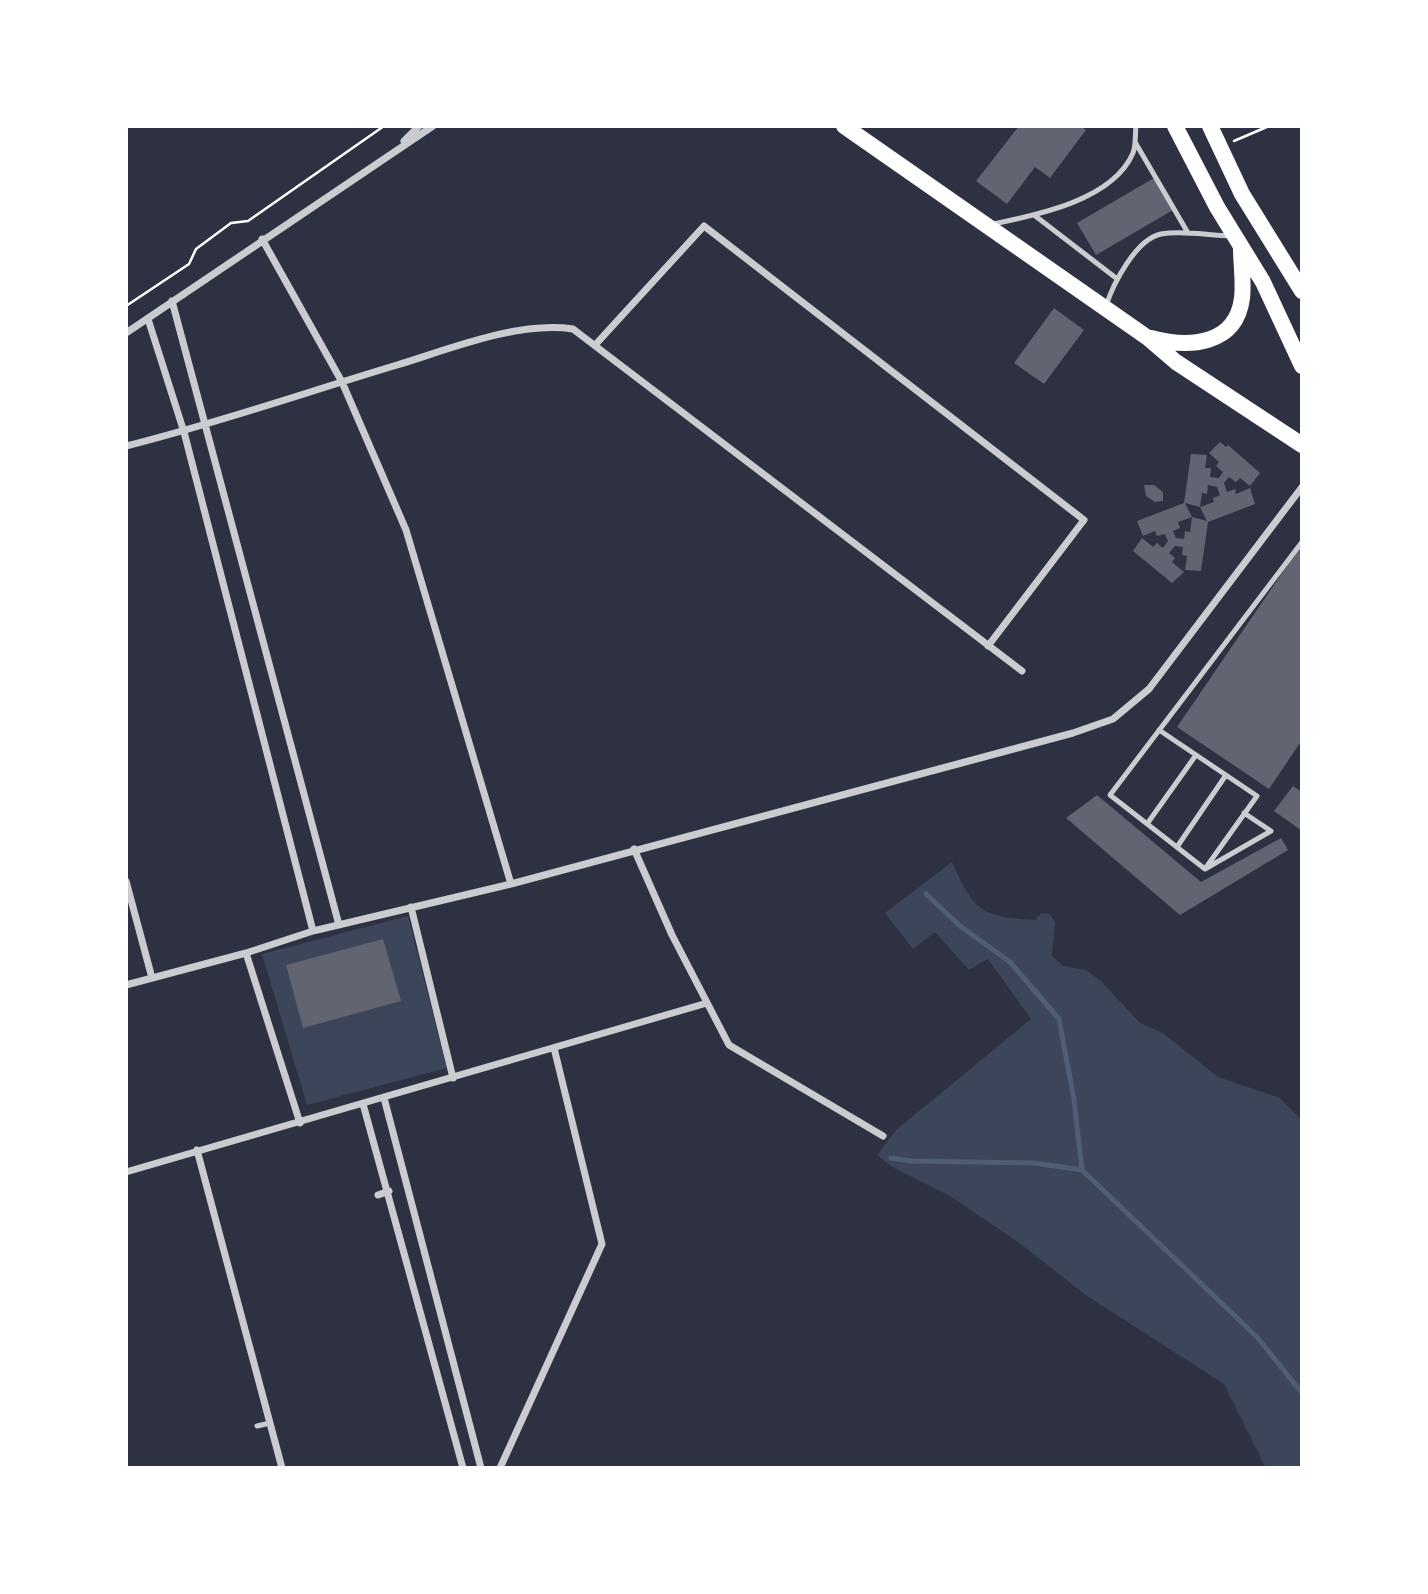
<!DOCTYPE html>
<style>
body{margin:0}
#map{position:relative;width:1428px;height:1594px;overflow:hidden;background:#2d3142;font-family:Rubik,sans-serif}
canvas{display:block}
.frame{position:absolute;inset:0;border:128px solid #fff;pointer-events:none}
</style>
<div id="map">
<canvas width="1428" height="1594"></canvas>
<div class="frame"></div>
</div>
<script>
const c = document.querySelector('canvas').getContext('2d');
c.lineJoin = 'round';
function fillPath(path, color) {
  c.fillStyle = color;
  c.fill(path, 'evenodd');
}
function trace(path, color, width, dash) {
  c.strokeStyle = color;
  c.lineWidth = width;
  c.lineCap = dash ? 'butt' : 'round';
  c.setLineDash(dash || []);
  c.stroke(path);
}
fillPath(new Path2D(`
 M952 862C974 911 981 917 1035 920L1042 913 1050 914 1055 922 1052 956 1063 966 1086 970 1101 981 1140 1023 1163 1033 1218 1077 1280 1098 1300 1118 1302 1468H1266L1224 1384 1087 1296 1018 1242 950 1196 892 1167 877 1155 896 1130 1031 1019 988 959 969 970 935 932 913 949 885 913Z
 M408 916 447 1068 307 1105 262 954Z`), '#3c4559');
trace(new Path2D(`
 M926 894 960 926 1010 962 1059 1019 1074 1100 1082 1170 1257 1337 1302 1393
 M891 1158 911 1161 1034 1163 1082 1170`), '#4f5d75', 5);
fillPath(new Path2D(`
 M1019 126H1081L1086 130 1050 178 1035 167 1007 204 976 181Z
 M1154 178 1173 210 1096 255 1077 223Z
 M1054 308 1084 330 1044 384 1014 363Z
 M1220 442 1226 447 1228 445 1260 473 1250 486 1240 478 1236 482 1229 477 1224 483 1227 492 1235 489 1236 494 1250 488 1255 504 1208 522 1201 571 1185 570 1187 556 1182 555 1183 547 1175 546 1169 553 1175 558 1172 562 1184 572 1172 583 1133 551 1142 538 1153 547 1157 543 1163 548 1168 541 1165 534 1157 536 1155 531 1143 536 1137 521 1184 503 1191 454 1207 455 1205 468H1211L1210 477 1219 478 1223 472 1216 466 1219 462 1209 453ZM1208 485 1217 487 1220 495 1213 498 1214 502 1200 507 1207 521 1192 517 1190 532 1185 531 1184 539 1176 538 1173 531 1180 528 1178 522 1192 517 1185 503 1200 507 1202 493 1207 494Z
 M1144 485H1154L1163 492V501L1155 502 1146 496Z
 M1302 544V740L1269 789 1177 727Z
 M1293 786 1302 792V831L1274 811Z
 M1097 795 1201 882 1281 838 1288 850 1180 915 1066 818Z
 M383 939 401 1001 303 1028 286 965Z`), '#626471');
trace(new Path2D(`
 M1234 141 1269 126
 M126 306 189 264 196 249 231 223 248 221 384 126`), '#fff', 2.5);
trace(new Path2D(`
 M1135 142 1188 233
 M1034 215 1116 278
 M993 224C1037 215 1113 200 1133 153 1136 146 1135 134 1136 126
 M1106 306C1113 284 1136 239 1161 234 1185 230 1209 236 1232 236
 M1159 730 1257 796 1207 866
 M1244 813 1271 831 1205 869 1110 795 1302 542
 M1147 824 1196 755
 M1177 847 1226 775
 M257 1426 270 1423`), '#caccd0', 5);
trace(new Path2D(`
 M404 141 419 126
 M262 239 342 382 406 530 511 884
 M172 301 339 925
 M148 319 184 432 313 931
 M126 333 433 126
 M596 344 704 226 1084 520 988 646
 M126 446C218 423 307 392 397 365 450 349 518 321 573 329L1022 671
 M634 849 672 935 729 1045 883 1136
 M126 881 152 978
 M411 907 453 1078
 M246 953 300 1123
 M126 985 246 953 313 931 511 884 1073 733 1113 719 1149 689 1302 487
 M384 1098 481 1468
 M363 1104 463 1468
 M197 1150 282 1468
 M126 1172 707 1003
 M378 1195 389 1191
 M500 1468 602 1244 554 1048`), '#caccd0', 7);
trace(new Path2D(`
 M844 126 1148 338 1176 362 1302 445
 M1175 126 1217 207 1263 282 1302 366
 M1210 126 1242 194 1302 291
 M1151 338C1188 348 1236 346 1242 298 1244 282 1241 264 1241 248`), '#fff', 16);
</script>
